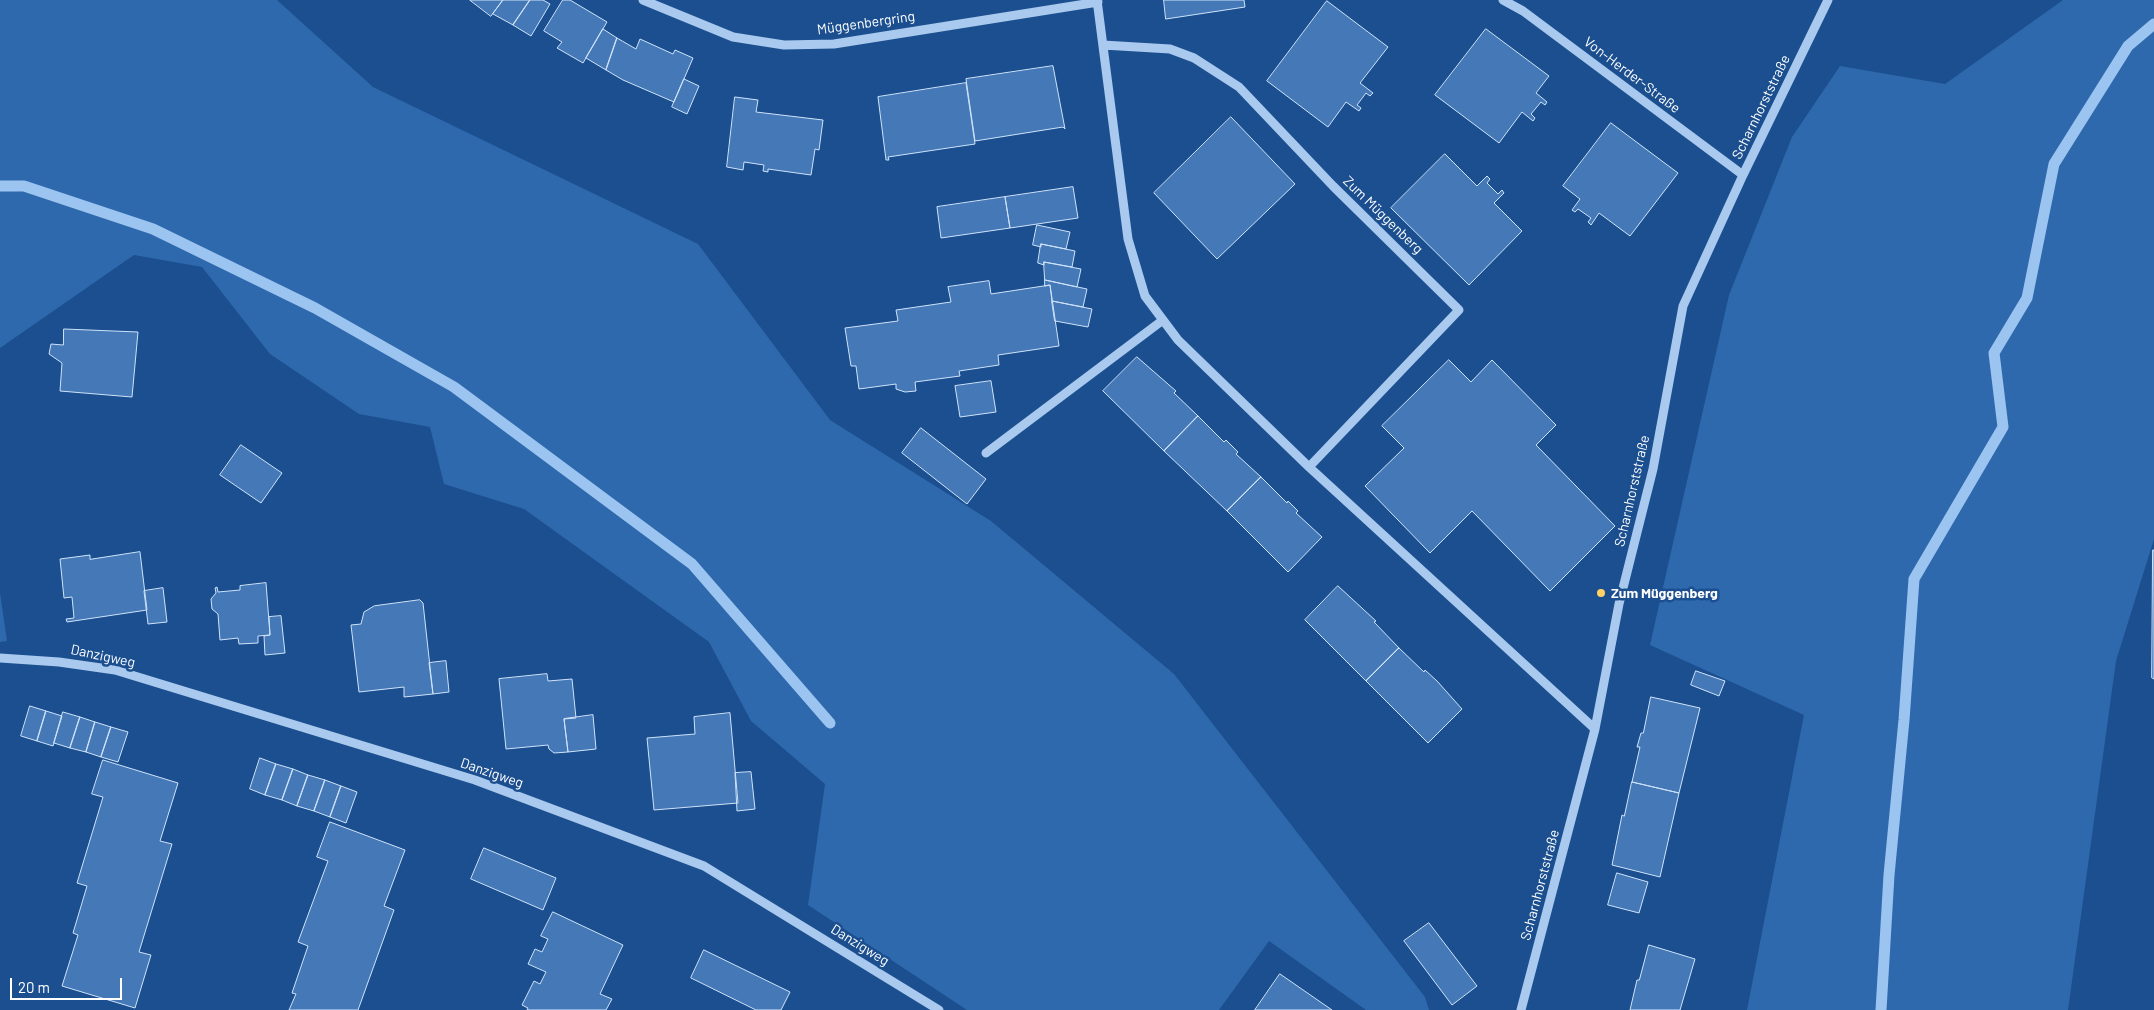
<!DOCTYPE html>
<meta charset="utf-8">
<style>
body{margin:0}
#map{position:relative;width:2154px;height:1010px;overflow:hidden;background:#1b4f8f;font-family:Barlow,sans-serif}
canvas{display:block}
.scale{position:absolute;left:10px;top:978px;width:112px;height:22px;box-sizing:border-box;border:2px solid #fff;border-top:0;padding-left:6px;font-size:15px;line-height:18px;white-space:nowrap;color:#fff;-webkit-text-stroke:4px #1b4f8f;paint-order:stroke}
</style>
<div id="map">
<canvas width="2154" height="1010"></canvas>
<div class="scale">20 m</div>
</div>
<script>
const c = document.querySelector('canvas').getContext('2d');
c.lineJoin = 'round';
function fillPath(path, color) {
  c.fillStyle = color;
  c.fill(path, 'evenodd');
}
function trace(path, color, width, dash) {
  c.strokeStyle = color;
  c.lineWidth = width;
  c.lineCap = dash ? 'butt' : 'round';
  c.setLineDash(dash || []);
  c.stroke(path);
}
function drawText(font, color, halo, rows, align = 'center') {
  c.font = font + ' Barlow,sans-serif';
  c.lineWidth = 5;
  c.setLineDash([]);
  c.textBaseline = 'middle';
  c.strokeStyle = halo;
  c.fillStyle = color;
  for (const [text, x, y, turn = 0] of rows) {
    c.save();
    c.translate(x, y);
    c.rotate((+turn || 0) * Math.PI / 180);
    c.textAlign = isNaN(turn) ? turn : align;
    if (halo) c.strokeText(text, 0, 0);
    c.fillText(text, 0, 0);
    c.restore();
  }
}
fillPath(new Path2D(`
 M0 0H277L373 87 698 244 830 420 991 521 1174 674 1425 997 1429 1010H1366L1269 941 1219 1010H967L808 905 825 784 751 721 709 642 524 509 444 484 430 427 359 414 270 354 202 267 134 255 0 348Z
 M2063 0H2154V539L2116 661 2068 1010H1747L1804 715 1650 645 1729 295 1792 137 1840 66 1945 84Z
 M0 593 7 641 0 642Z`), '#2e69ad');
trace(new Path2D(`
 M0 186H24L153 229 315 308 454 387 692 564 830 723
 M1881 1010 1889 875 1904 720 1914 579 2003 427 1994 353 2027 298 2054 164 2128 46 2154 24`), '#9cc4f0', 11);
const building = new Path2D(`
 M470 0H503L491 16Z
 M503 0H530L513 25 493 14Z
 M530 0H543L550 4 531 36 513 25Z
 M563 0H570L607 22 583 63 557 48 562 42 544 31Z
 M1164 0H1244L1245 7 1166 19Z
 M1327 1 1388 47 1360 83 1373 93 1370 96 1366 93 1357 105 1361 108 1359 111 1346 102 1328 127 1267 81Z
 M603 29 617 38 606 70 586 58Z
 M1486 29 1549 76 1536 93 1547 102 1545 105 1541 102 1531 114 1535 118 1533 121 1522 112 1499 143 1435 95Z
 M617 38 636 49 640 39 673 54 675 50 693 58 674 102 623 80 606 70Z
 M1053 66 1065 129 1063 127 975 141 966 79Z
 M684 79 699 86 687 114 672 107Z
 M966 83 975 144 888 157 889 160H886L878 97Z
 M735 97 758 100 756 112 823 120 819 150 815 149 811 175 768 169V172L763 171 764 165 744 162 743 170 727 167Z
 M1231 117 1295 184 1217 259 1154 193Z
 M1611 123 1678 173 1630 236 1599 213 1591 225 1588 222 1591 218 1578 209 1575 212 1572 210 1580 199 1563 186Z
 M1445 154 1477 186 1487 176 1490 179 1487 183 1498 194 1502 190 1504 193 1494 203 1522 231 1469 285 1391 208Z
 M1073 187 1078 218 1010 228 1005 197Z
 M1005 197 1010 228 941 238 937 207Z
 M1037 225 1070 232 1066 249 1041 244V247L1033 245Z
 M1041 244 1075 251 1072 267 1044 262V265L1038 263Z
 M1044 262 1081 269 1077 287 1045 280Z
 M1045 280 1087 289 1083 307 1052 301 1050 285 1045 286Z
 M989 281 991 294 1050 285 1059 346 998 355 999 365 959 371 960 376 915 382 916 391 905 392 896 389V384L859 389 856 366H851L845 328 898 321 896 310 951 302 948 287Z
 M1052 301 1092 309 1088 327 1055 321Z
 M64 329 138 332 132 397 60 391 62 363 49 354 51 344 63 345Z
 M1137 357 1176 391 1174 393 1198 416 1164 451 1103 391Z
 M1449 360 1471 382 1492 360 1556 425 1536 445 1615 526 1550 591 1472 511 1430 553 1365 486 1404 448 1382 426Z
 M991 381 996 412 960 417 955 386Z
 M1198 416 1224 442 1226 440 1238 452 1236 454 1261 477 1227 511 1164 451Z
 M921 428 986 479 967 504 902 453Z
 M241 445 282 473 261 503 220 475Z
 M1261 477 1287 503 1288 501 1298 511 1296 513 1322 537 1288 572 1227 511Z
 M2153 550H2154V679L2152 678Z
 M140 552 147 610 67 622 66 619 74 618 72 597 64 598 60 559 90 555V559Z
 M266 583 270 635 258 636V643L239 644 238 638 220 640 218 614 212 609 211 599 216 593 215 588 217 587 218 592 240 590V586Z
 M1338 586 1376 621 1374 622 1399 648 1366 681 1305 620Z
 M163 588 167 622 148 624 144 591Z
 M420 600 423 603 433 694 404 697V687L359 692 351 625 361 624 364 612 374 606Z
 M281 616 285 653 265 655 264 636 270 635 269 617Z
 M1399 648 1424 672 1425 670 1437 681 1462 709 1428 743 1366 681Z
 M446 661 449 692 433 694 429 663Z
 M1696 671 1725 681 1719 696 1691 685Z
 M547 674 548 681 572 679 576 718 564 719 568 752 554 753 549 749 548 745 506 749 499 679Z
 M1651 697 1700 708 1679 793 1632 782 1640 747H1637L1641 733H1643Z
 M30 706 46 711 37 741 21 736Z
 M46 711 62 716 53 746 37 741Z
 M63 712 80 717 70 748 54 743Z
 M730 713 738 803 654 810 647 738 695 734 694 717Z
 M593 715 596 749 568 752 564 719Z
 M80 717 95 722 86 752 70 748Z
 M95 722 111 727 101 757 86 752Z
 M111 727 128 732 118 762 101 757Z
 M260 758 276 764 265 795 250 789Z
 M103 760 178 783 160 841 172 844 139 952 151 955 135 1008 62 986 78 935 73 933 87 886 77 883 103 797 92 794Z
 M276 764 293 769 282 800 265 795Z
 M293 769 308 775 297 806 282 800Z
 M751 772 755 809 737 811 735 773Z
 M308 775 325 780 314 811 297 806Z
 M325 780 341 786 330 817 314 811Z
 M1632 782 1679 793 1660 877 1612 865 1622 815 1624 816Z
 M341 786 357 792 346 823 330 817Z
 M330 822 405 850 384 906 394 910 358 1010H289L296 994 292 993 308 946 298 942 328 861 317 857Z
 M484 848 556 878 543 910 471 879Z
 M1617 873 1648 882 1639 913 1608 905Z
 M553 912 623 945 600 994 612 999 606 1010H527L528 1008 522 1005 534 981 540 984 546 972 528 964 535 949 542 952 548 939 541 936Z
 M1429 923 1477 986 1452 1005 1404 941Z
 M1649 945 1695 959 1680 1010H1630L1637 980H1639Z
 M704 950 790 992 781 1010H756L691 978Z
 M1280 974 1332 1010H1255Z`);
fillPath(building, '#4478b7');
trace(building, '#cfe3fa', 1);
trace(new Path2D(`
 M643 0 733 37 784 45 834 44 1098 2
 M1097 0 1128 239 1145 296 1178 340 1309 467 1595 729
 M1503 0 1523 11 1743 175
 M1103 45 1170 49 1194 58 1239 87 1333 186 1459 310 1309 467
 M986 453 1163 320
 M0 658 59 662 115 670 475 780 704 866 939 1010
 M1521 1010 1595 729 1619 604 1653 469 1683 306 1743 175 1828 0`), '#a9c9ee', 9);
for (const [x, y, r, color] of [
 [1601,593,5,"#ffd166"]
]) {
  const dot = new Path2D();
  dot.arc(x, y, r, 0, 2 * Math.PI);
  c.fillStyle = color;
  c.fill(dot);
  trace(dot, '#1b4f8f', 2);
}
drawText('14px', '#fff', '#1b4f8f', [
 ["Müggenbergring",866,23,-8],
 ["Von-Herder-Straße",1632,75,37],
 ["Scharnhorststraße",1761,107,-64],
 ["Zum Müggenberg",1383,215,44],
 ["Scharnhorststraße",1632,491,-77],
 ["Danzigweg",103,656,12],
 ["Danzigweg",492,773,19],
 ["Scharnhorststraße",1540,885,-75],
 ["Danzigweg",860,945,32]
]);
drawText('bold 14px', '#fff', '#1b4f8f', [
 ["Zum Müggenberg",1611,593]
], 'left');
</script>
